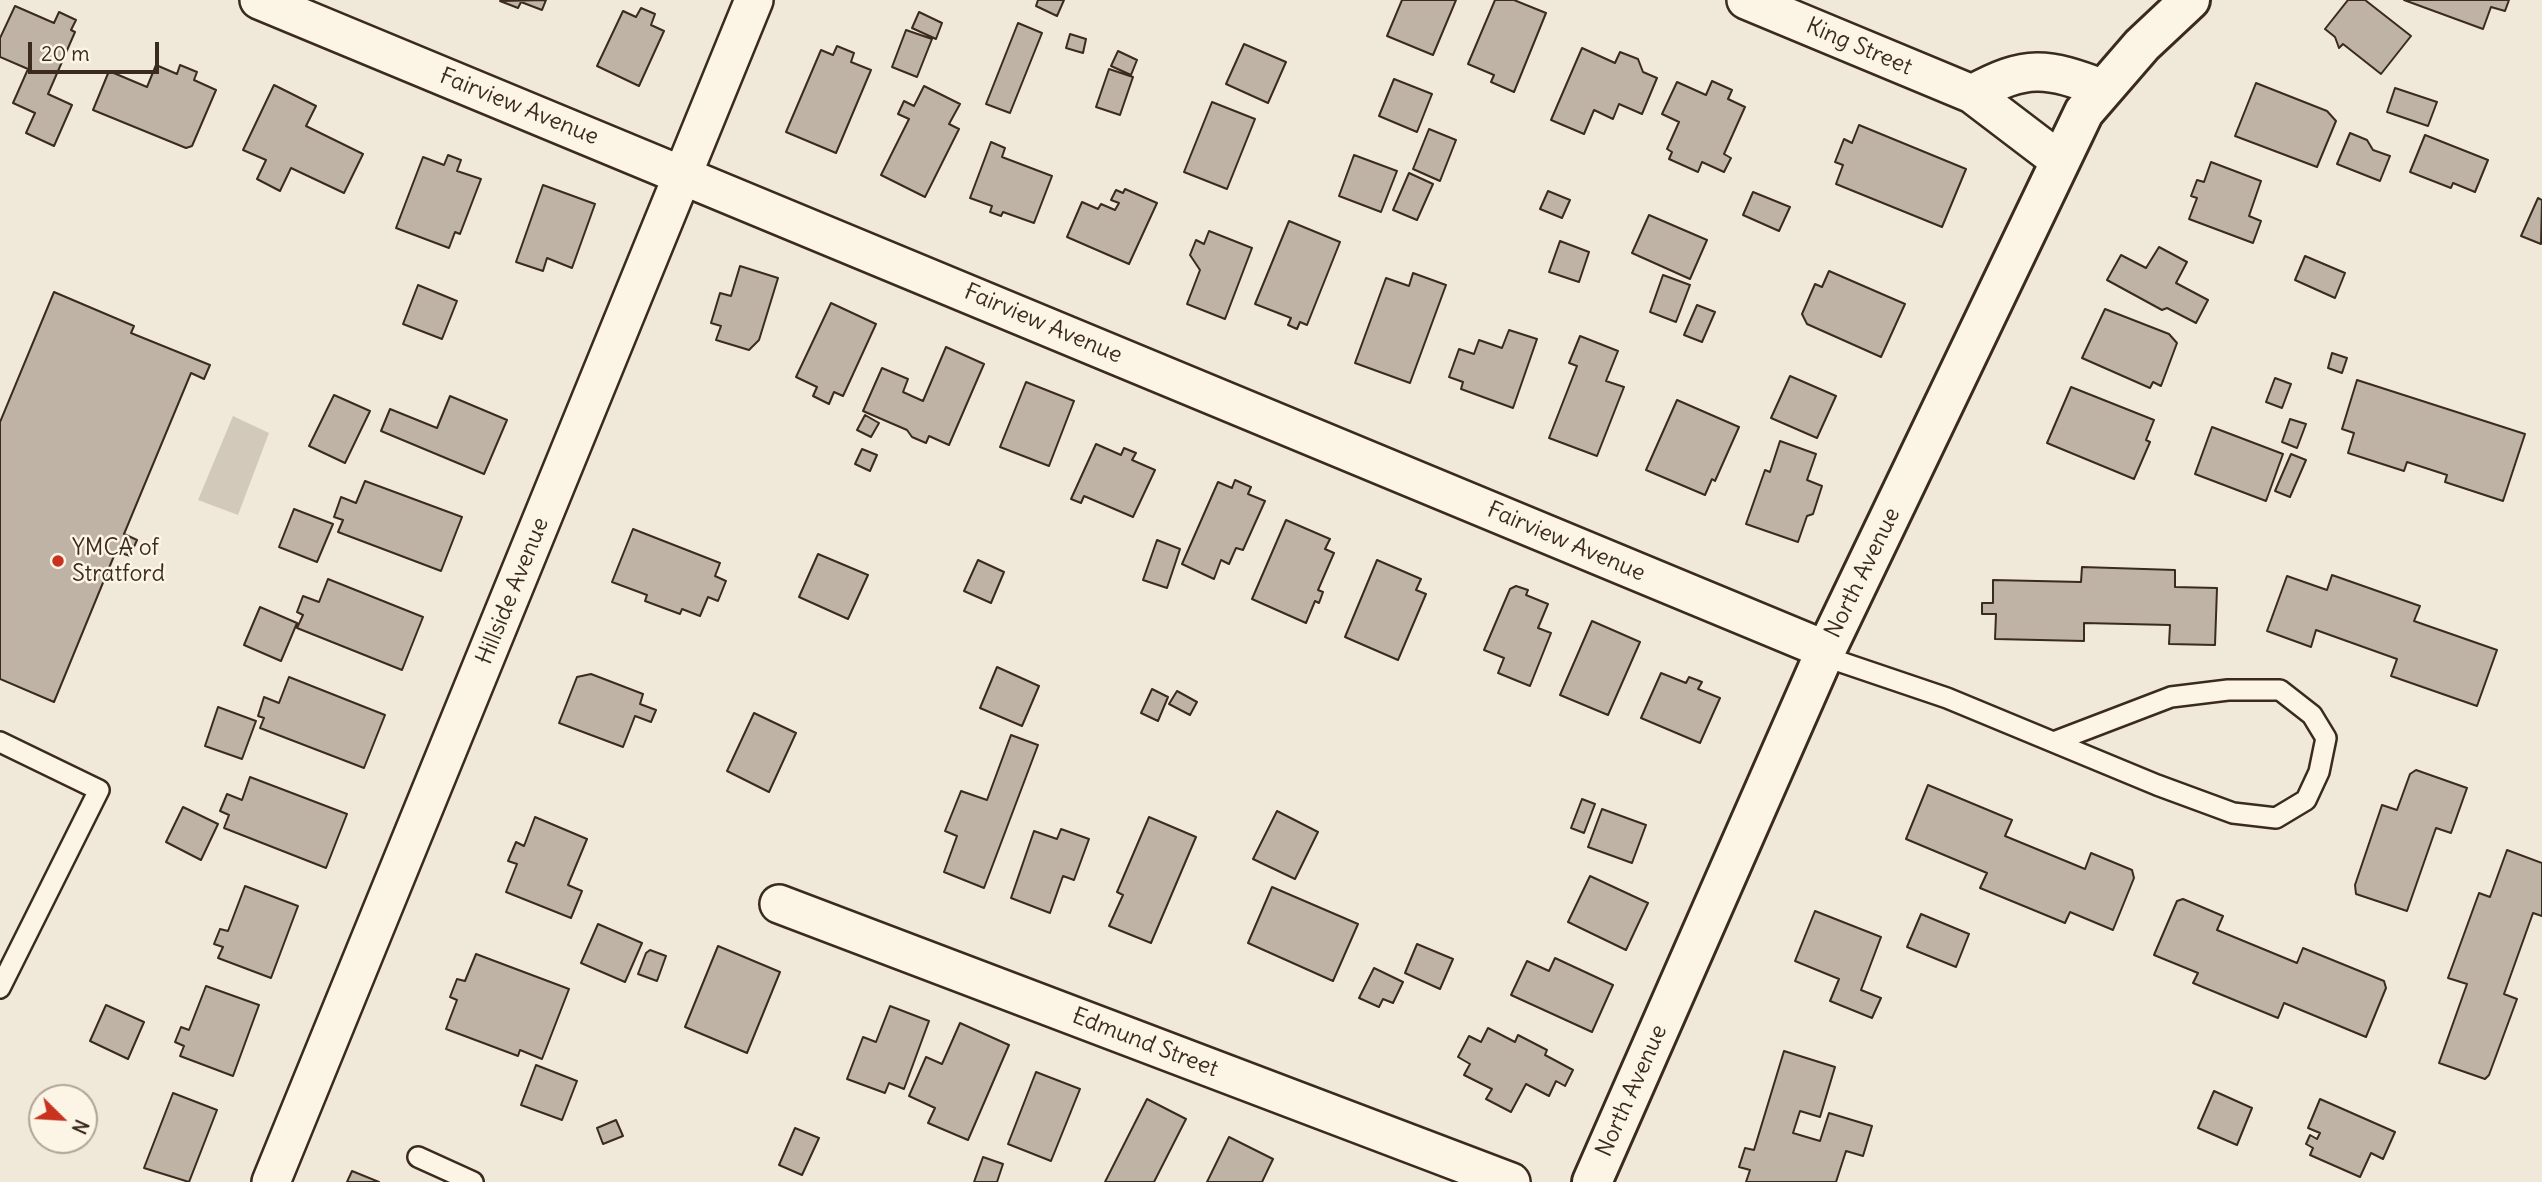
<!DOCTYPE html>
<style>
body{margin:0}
#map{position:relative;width:2542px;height:1182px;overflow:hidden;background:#f0e9d9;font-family:Delius,sans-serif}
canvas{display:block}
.north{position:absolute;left:28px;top:1084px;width:70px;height:70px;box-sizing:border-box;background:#fcf5e5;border:2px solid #afa495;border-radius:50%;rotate:114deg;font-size:19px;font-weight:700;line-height:28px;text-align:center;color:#3b2a1e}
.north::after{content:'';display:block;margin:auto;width:24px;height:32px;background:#c8321e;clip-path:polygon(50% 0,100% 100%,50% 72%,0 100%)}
.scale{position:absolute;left:28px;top:42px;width:131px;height:32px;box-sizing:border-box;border:4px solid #3b2a1e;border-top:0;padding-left:9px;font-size:21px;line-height:24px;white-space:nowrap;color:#3b2a1e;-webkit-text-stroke:5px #fcf5e5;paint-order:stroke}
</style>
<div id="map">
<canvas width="2542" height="1182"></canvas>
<div class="north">N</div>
<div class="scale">20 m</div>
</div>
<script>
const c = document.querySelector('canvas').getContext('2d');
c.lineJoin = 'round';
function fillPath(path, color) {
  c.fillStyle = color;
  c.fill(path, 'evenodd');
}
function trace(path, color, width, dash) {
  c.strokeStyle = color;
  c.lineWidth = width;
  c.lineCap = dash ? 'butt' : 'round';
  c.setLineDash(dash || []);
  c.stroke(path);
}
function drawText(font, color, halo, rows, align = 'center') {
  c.font = font + ' Delius,sans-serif';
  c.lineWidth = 5;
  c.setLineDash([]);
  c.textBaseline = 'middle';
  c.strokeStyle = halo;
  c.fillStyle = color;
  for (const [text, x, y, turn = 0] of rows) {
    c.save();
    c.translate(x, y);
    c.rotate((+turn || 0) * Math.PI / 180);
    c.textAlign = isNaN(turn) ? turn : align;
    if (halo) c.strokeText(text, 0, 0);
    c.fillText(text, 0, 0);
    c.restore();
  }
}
fillPath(new Path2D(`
 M233 416 269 433 238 515 198 500Z`), '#d2c9ba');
const building = new Path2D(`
 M546 0 542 10 521 2 518 8 500 1Z
 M1038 0H1064L1057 16 1036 6Z
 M1402 0H1456L1433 55 1387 36Z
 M1495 0H1514L1546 13 1514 92 1491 82 1494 75 1468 64Z
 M2348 0H2365L2411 36 2381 74 2343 44 2339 48 2335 37 2325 29Z
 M2404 0H2509L2505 11 2491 7 2483 29Z
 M15 6 54 23 59 12 76 20 71 30 75 32 48 94 72 105 54 146 26 133 35 113 13 103 28 69 0 57V38Z
 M641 8 655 14 651 25 664 31 639 86 597 66 623 11 636 17Z
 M919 12 942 23 936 39 912 28Z
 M1018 23 1042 33 1010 113 986 104Z
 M906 30 932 39 917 77 892 67Z
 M1070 34 1086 39 1083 53 1066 48Z
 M1244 44 1286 62 1268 103 1226 84Z
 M837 46 854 53 851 62 871 70 836 153 786 132 821 50 833 55Z
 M1582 48 1615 63 1620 52 1638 59 1643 72 1657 78 1642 114 1619 104 1613 119 1594 110 1584 134 1551 120Z
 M1118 51 1137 60 1131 75 1111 66Z
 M156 65 177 74 180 65 197 72 194 80 216 90 192 146 186 148 93 110 109 71 147 87Z
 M1109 69 1133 77 1120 115 1096 107Z
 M1394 79 1432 94 1417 132 1379 116Z
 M1712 81 1732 90 1728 99 1745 107 1724 154 1731 158 1724 172 1702 162 1698 172 1669 159 1672 152 1667 149 1679 122 1662 114 1677 82 1706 95Z
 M2256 83 2327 111 2336 121 2317 167 2235 136Z
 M274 85 316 106 306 126 363 154 344 193 291 168 280 191 257 179 266 160 243 150Z
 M924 86 960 104 949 124 959 129 925 197 881 175 909 119 898 114 904 101 914 106Z
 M2395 88 2437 102 2428 126 2387 112Z
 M1212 102 1255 119 1227 189 1184 172Z
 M1859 125 1966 169 1942 227 1836 184 1843 165 1835 162 1844 139 1852 143Z
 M1429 129 1456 140 1440 181 1413 169Z
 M2350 133 2367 140 2373 150 2390 156 2380 181 2337 164Z
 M2425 135 2488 160 2475 192 2453 183 2451 188 2410 172Z
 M991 142 1005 148 1002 157 1052 176 1034 223 1003 212 1001 216 990 212 992 206 970 198Z
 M448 155 461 160 457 171 481 179 460 234 455 232 449 248 396 228 423 157 444 165Z
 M1354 155 1397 171 1381 212 1339 196Z
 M2211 162 2261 181 2249 216 2261 221 2253 243 2189 219 2197 198 2191 196 2197 180 2204 182Z
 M1409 173 1433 184 1417 220 1393 210Z
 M543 185 595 204 572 268 547 258 543 271 516 262Z
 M1125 189 1157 203 1129 264 1067 237 1082 202 1098 209 1101 204 1115 210 1119 203 1111 200 1116 190 1123 193Z
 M1548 191 1570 200 1562 218 1540 209Z
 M1753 192 1790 207 1779 231 1743 215Z
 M2538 198 2542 200 2541 244 2521 236Z
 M1649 215 1707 240 1690 279 1632 253Z
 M1289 221 1340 242 1307 325 1300 322 1297 329 1288 325 1291 318 1255 304Z
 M1209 231 1252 248 1225 319 1187 304 1200 270 1190 255 1196 240 1204 244Z
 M1560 241 1589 252 1579 282 1549 272Z
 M2159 247 2187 262 2176 283 2208 300 2196 323 2167 308 2162 310 2107 280 2121 255 2146 268Z
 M2305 256 2345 273 2335 298 2295 280Z
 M740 266 778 278 759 340 749 350 716 340 721 326 711 323 720 293 731 296Z
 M1829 271 1905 304 1881 357 1807 324 1802 314 1815 284 1822 287Z
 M1413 273 1446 285 1410 383 1355 363 1386 278 1409 286Z
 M1663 275 1690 285 1676 322 1650 312Z
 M418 285 457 301 442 339 403 324Z
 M54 292 134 326 131 333 210 365 204 379 191 373 124 534 137 540 130 556 116 551 54 702 0 679V422Z
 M831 303 876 324 843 396 834 392 829 404 813 396 817 387 796 377Z
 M1697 305 1715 312 1702 342 1684 335Z
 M2105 309 2169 334 2177 343 2161 386 2153 382 2150 388 2082 358Z
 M1509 330 1537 339 1513 408 1461 389 1463 382 1449 377 1459 349 1474 354 1479 340 1502 348Z
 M1580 336 1618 351 1606 381 1624 387 1597 456 1549 438 1577 366 1569 363Z
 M946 347 984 364 949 445 929 436 926 443 912 437 907 430 863 411 882 368 908 379 903 392 923 401Z
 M2332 353 2347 358 2342 373 2328 368Z
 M1790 376 1836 396 1817 438 1771 418Z
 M2275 378 2291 384 2282 408 2266 402Z
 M2357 380 2525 434 2503 501 2445 482 2447 475 2407 462 2404 471 2348 453 2354 433 2342 429Z
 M1026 382 1074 401 1049 466 1000 447Z
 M2071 387 2154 420 2146 440 2150 442 2134 479 2047 443Z
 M334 395 370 411 345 463 309 446Z
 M450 396 507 420 484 474 381 431 390 409 437 428Z
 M1677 400 1739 427 1715 481 1712 479 1705 495 1646 470Z
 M865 415 879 423 871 437 857 430Z
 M2290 419 2306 424 2297 448 2282 442Z
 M2212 427 2283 454 2266 501 2195 474Z
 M1780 441 1816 454 1807 480 1822 486 1813 514 1807 516 1798 542 1746 524 1765 470 1770 472Z
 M1096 444 1121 455 1124 448 1136 453 1132 460 1155 470 1133 517 1084 496 1081 503 1071 499Z
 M862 449 877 455 870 471 855 464Z
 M2291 454 2306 460 2290 497 2275 491Z
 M1235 480 1251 487 1248 494 1265 501 1243 550 1236 548 1229 564 1221 560 1214 579 1182 564 1218 482 1232 488Z
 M365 481 462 517 441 571 338 532 343 520 334 517 341 497 356 503Z
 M294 509 333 524 317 562 279 547Z
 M1286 520 1330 539 1325 549 1334 553 1318 590 1323 592 1319 603 1315 601 1306 623 1252 599Z
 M633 529 720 563 715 576 726 581 718 601 708 597 700 616 682 609 680 614 645 601 647 595 612 582Z
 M1157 540 1180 549 1167 588 1143 580Z
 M818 554 868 575 848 619 799 597Z
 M978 560 1004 572 991 603 964 591Z
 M1377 560 1421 579 1416 590 1426 594 1398 660 1345 637Z
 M2082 567 2175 570V587L2217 588 2215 645 2169 644 2170 625 2084 623V641L1995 639 1996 614H1982V603H1993V580L2081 582Z
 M2332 575 2420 606 2414 621 2497 650 2477 706 2391 676 2397 659 2316 630 2311 647 2267 631 2287 576 2327 590Z
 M328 579 423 617 402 670 297 628 303 615 297 612 303 596 319 602Z
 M1516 586 1528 590 1526 595 1548 604 1538 628 1551 633 1530 686 1498 673 1504 658 1484 650 1510 589Z
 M260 607 297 623 281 661 244 645Z
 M1592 621 1640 642 1608 715 1560 695Z
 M997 667 1039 686 1022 726 980 708Z
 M1661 673 1686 683 1689 677 1702 682 1698 689 1720 698 1700 743 1641 718Z
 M591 674 643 694 640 704 656 710 651 722 635 716 623 747 559 723 577 677Z
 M289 677 385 715 364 768 260 728 264 718 258 716 264 697 279 703Z
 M1152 689 1168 697 1158 721 1141 713Z
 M1177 691 1197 702 1190 715 1169 704Z
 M218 707 256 721 242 759 205 746Z
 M754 713 796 733 769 792 727 771Z
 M1011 735 1038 745 984 888 944 872 957 836 945 831 961 791 987 800Z
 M2416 770 2467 788 2451 833 2436 828 2407 911 2356 894 2355 885 2382 805 2397 810 2410 774Z
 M250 777 347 814 326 868 224 828 229 815 220 811 227 794 242 800Z
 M1928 785 2012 820 2005 836 2085 869 2091 853 2132 870 2134 878 2113 930 2070 912 2065 923 1980 888 1987 873 1906 839Z
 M1582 799 1595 804 1584 833 1571 828Z
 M183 807 218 824 201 860 166 842Z
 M1602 809 1646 825 1632 863 1588 847Z
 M1277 811 1318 832 1295 879 1253 859Z
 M535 817 587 839 568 885 582 891 571 918 506 892 517 864 508 861 516 842 524 846Z
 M1149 817 1196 837 1151 943 1109 926 1123 895 1117 892Z
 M1061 829 1089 839 1074 880 1063 876 1050 913 1011 898 1034 831 1057 839Z
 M2507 850 2542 863V916L2533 913 2504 994 2517 999 2489 1075 2485 1079 2439 1063 2467 984 2448 978 2479 893 2490 897Z
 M1590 876 1648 903 1626 950 1568 922Z
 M245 886 298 906 271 978 218 958 223 947 214 944 220 929 228 931Z
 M1272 887 1358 924 1333 981 1248 943Z
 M2183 899 2223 916 2217 930 2297 963 2303 948 2384 981 2386 988 2366 1037 2284 1003 2278 1018 2193 983 2198 973 2154 955 2177 901Z
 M1815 911 1881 937 1861 990 1881 998 1872 1018 1830 1001 1839 979 1795 961Z
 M1921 914 1969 934 1956 967 1907 947Z
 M598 924 642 943 625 982 581 963Z
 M1417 944 1453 959 1440 989 1405 973Z
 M718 946 780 972 747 1053 685 1027Z
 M650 950 666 956 657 981 638 974 646 953Z
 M476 954 569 989 542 1059 520 1050 518 1056 446 1029 457 1000 450 997 457 979 465 981Z
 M1555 958 1613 985 1592 1032 1511 995 1527 961 1549 971Z
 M1374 968 1403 982 1393 1003 1383 999 1379 1007 1359 998Z
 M206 986 259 1005 233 1076 180 1056 184 1046 175 1042 181 1027 189 1030Z
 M106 1005 144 1022 128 1059 90 1041Z
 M890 1006 929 1021 904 1089 889 1083 885 1093 847 1079 863 1037 876 1042Z
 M960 1023 1009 1045 968 1140 928 1123 935 1108 909 1096 926 1057 942 1064Z
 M1488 1028 1515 1042 1518 1035 1547 1050 1545 1055 1573 1070 1565 1086 1556 1081 1549 1096 1526 1084 1511 1112 1486 1099 1492 1089 1464 1075 1470 1064 1458 1057 1469 1036 1481 1042Z
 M1784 1051 1835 1067 1820 1117 1800 1111 1793 1133 1820 1141 1829 1113 1872 1126 1863 1156 1846 1151 1836 1182H1746L1750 1170 1739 1167 1745 1148 1754 1150Z
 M536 1065 577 1081 562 1120 521 1105Z
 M1036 1072 1080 1089 1051 1161 1008 1144Z
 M2214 1091 2252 1108 2237 1145 2198 1128Z
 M173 1093 217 1110 189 1182 144 1168Z
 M1147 1099 1186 1119 1154 1182H1105Z
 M2320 1099 2395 1132 2383 1159 2371 1153 2360 1177 2310 1155 2313 1148 2306 1144 2310 1135 2317 1139 2320 1133 2308 1128Z
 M616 1120 623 1136 603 1144 597 1128Z
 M795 1128 819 1138 802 1175 779 1165Z
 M1229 1137 1273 1159 1262 1182H1207Z
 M983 1157 1003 1164 997 1182H974Z
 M352 1171 379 1182H347Z`);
fillPath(building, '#beb3a4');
trace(building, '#3b2a1e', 2);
const service = new Path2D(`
 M1823 656 1947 698 2157 785 2233 813 2276 818 2306 800 2319 772 2326 738 2312 715 2280 690H2228L2171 697 2056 741
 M0 742 99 790 0 988
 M418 1157 473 1182`);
const minor = new Path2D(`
 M259 0 1826 650
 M1746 0 1972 94 2060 161
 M1972 94C2027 64 2046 67 2104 89
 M779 904 1511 1182
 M271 1182 754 0`);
const tertiary = new Path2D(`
 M1592 1182 1826 650 2084 112 2142 45 2190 0`);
trace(service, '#3b2a1e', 24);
trace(minor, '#3b2a1e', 42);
trace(tertiary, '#3b2a1e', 44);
trace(service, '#fcf5e5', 19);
trace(minor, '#fcf5e5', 37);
trace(tertiary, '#fcf5e5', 38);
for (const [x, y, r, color] of [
 [58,561,7,"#c8321e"]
]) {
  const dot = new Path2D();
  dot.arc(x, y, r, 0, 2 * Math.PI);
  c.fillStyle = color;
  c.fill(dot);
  trace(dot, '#fcf5e5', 2.5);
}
drawText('23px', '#3b2a1e', '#fcf5e5', [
 ["King Street",1859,47,23],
 ["Fairview Avenue",519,107,22],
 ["Fairview Avenue",1043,324,23],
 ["Fairview Avenue",1566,542,23],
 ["North Avenue",1863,573,-64],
 ["Hillside Avenue",513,591,-68],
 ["Edmund Street",1145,1043,21],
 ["North Avenue",1632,1091,-66]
]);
drawText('23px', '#3b2a1e', '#fcf5e5', [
 ["YMCA of",72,548],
 ["Stratford",72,574]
], 'left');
</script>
